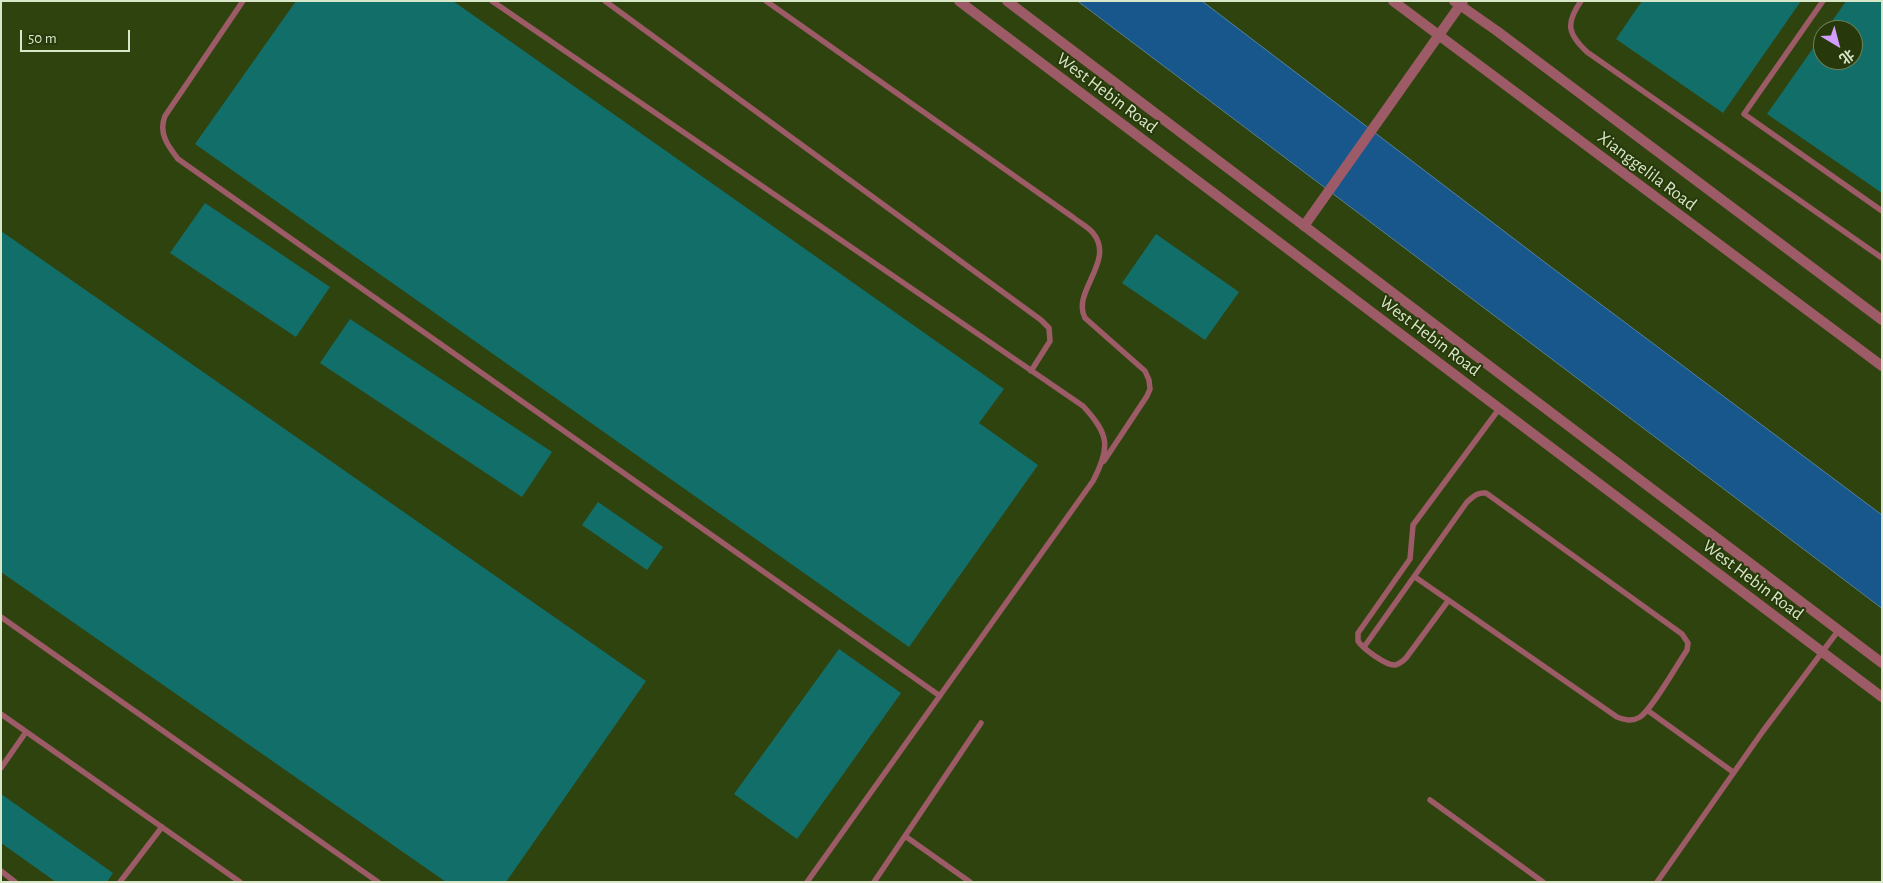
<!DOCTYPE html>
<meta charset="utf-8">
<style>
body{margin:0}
#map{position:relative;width:1883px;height:883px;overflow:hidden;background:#27390b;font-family:"Alegreya Sans","Noto Sans SC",sans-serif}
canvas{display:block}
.frame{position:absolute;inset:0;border:2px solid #d8e7c7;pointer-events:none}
.north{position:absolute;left:1813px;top:20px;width:50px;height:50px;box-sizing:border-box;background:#27390b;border:1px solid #6e7f56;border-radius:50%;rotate:143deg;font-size:14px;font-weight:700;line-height:20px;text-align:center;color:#d8e7c7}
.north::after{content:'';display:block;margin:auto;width:18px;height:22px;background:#d29dfd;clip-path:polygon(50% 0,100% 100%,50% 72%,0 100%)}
.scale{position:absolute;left:20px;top:30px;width:110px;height:22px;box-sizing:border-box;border:2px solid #d8e7c7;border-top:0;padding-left:6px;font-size:15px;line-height:18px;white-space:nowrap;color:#d8e7c7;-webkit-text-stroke:4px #27390b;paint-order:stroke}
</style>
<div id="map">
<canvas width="1883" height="883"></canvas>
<div class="frame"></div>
<div class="north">北</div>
<div class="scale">50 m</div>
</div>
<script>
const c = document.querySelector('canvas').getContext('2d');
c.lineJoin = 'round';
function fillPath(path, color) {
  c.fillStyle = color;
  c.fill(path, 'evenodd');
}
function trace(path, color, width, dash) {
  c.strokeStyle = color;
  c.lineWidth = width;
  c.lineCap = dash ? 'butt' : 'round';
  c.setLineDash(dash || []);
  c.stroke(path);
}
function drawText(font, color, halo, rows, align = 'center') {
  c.font = font + ' "Alegreya Sans",sans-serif';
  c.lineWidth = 4;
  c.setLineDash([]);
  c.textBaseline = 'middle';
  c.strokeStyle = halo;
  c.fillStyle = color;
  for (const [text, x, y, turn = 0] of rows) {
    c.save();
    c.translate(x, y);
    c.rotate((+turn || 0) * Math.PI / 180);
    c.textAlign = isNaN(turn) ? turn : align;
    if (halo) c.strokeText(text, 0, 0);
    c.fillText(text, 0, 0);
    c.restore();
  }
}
fillPath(new Path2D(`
 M1 1H1882V882H1ZM1823 30H1853V60H1823Z`), '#2f430f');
const water = new Path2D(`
 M1078 1H1202L1551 267 1882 515V608Z`);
fillPath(water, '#18578c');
trace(water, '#52829e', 1);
fillPath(new Path2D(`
 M296 1H453L1004 389 979 423 1038 465 909 647 195 144Z
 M1642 1H1801L1723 113 1616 39Z
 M1846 1H1882V193L1767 114 1823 34V60H1853V30H1826Z
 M205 203 330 287 296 337 170 253Z
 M1 231 646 681 506 882H446L1 572Z
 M1156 234 1239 292 1205 340 1122 283Z
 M350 319 552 452 522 497 320 363Z
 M598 502 663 547 647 570 582 525Z
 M839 649 901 693 797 839 734 794Z
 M1 794 113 873 107 882H56L1 843Z`), '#126e69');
trace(new Path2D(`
 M243 1 165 116C158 133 168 146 178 159L940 696
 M492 1 1083 406C1109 434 1111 447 1093 481L807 882
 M605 1 1041 320 1049 328 1050 341 1031 371
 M766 1 1074 218C1080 223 1088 227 1093 233 1116 261 1071 292 1085 318L1145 371 1149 380 1150 389 1147 396 1104 461
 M1581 1C1565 24 1568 34 1587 52L1882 258
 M1823 1 1744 114 1882 211
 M1448 601 1406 658C1403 661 1400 664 1395 665 1387 666 1363 649 1358 641V633L1410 559 1413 525 1499 409
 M1 617 378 882
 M1364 647 1467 502C1473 497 1477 492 1486 493L1682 634 1688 643 1687 650C1677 665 1652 709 1640 717 1632 722 1625 720 1617 717L1415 577
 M1647 710 1733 772
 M1 714 240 882
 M1 768 26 732
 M1430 800 1543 882
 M905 836 970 882
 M1 871 15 882
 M120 882 162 827
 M874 882 981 723
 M1657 882 1763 731 1838 631`), '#9d5b67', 5.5);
trace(new Path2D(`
 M1304 226 1463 1`), '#9d5b67', 10);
trace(new Path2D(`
 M959 1 1882 697
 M1007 1 1882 663
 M1393 1 1882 366
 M1454 1 1497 31 1882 320`), '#9d5b67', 10);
drawText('18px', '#d8e7c7', '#27390b', [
 ["West Hebin Road",1107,93,37],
 ["Xianggelila Road",1647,171,37],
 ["West Hebin Road",1430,336,37],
 ["West Hebin Road",1753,580,37]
]);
</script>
